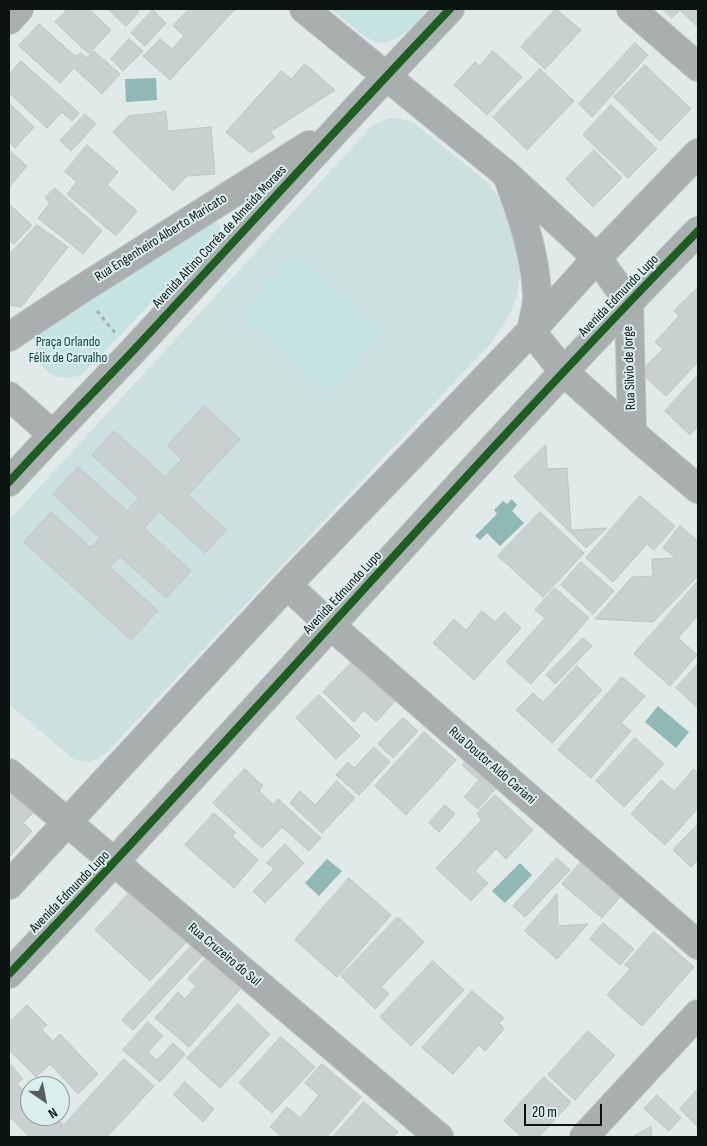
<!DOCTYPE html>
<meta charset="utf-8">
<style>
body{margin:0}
#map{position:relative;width:707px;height:1146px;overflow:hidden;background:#dfeae9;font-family:"Sofia Sans Condensed",sans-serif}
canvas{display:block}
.frame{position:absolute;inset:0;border:10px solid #0c1413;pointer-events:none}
.north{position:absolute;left:20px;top:1076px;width:50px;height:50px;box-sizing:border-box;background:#daefed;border:1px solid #889796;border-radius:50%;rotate:147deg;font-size:14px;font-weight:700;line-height:20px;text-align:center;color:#0c1413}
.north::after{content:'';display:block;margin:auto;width:18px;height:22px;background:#565f5e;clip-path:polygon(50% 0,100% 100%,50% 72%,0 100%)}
.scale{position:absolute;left:524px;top:1104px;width:78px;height:22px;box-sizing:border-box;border:2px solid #0c1413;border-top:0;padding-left:6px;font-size:15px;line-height:18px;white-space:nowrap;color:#0c1413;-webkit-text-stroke:4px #daefed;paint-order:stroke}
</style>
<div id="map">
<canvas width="707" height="1146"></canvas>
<div class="frame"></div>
<div class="north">N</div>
<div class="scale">20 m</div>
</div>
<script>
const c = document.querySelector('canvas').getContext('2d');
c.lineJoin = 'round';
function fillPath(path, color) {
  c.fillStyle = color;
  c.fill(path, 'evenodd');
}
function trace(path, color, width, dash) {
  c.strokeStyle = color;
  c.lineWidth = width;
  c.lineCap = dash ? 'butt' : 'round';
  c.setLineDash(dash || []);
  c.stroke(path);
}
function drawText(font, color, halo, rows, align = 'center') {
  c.font = font + ' "Sofia Sans Condensed",sans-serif';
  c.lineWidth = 4;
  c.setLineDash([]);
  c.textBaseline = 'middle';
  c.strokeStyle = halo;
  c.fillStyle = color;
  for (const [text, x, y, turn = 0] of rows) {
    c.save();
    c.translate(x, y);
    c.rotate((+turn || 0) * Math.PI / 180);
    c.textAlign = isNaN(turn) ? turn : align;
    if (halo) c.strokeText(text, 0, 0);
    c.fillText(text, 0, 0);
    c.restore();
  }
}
fillPath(new Path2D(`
 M389 118 402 119 414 123 488 183 500 198 510 215 520 252V272L518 291 512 310 502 327 491 343 106 753 98 759 88 762 73 759 9 704V520L372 126Z`), '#cce0df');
fillPath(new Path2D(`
 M331 9H428C416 22 393 52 371 40 357 32 344 19 331 9Z
 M211 222H216L220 226V231L82 375C53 384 33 368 37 337Z
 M296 254 384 333 329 393 242 314Z`), '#c5e4e1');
fillPath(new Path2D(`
 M156 78 157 100 126 102 125 79Z
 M512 499 517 505 512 511 524 523 500 546 487 533 480 540 475 536 497 514 494 510 503 501 507 504Z
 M658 706 689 732 676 748 645 722Z
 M327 859 342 871 319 896 305 883Z
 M520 863 532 875 505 903 492 891Z`), '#90b8b4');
const building = new Path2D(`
 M68 9H89L111 30 89 54 55 22Z
 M108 9H135L139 12 126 26Z
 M189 9H235L170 80 143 56 160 39 172 49 184 36 173 26Z
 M556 9 581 30 545 69 521 47Z
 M663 9H698V27L680 10 672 18Z
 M153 10 166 23 145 46 131 33Z
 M39 24 75 56 81 53 87 58 94 51 120 74 102 94 74 68 60 83 19 46Z
 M129 39 143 51 123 71 111 59Z
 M635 43 648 55 592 117 579 104Z
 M493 51 522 77 487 115 454 85 475 62 479 66Z
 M21 61 79 113 72 121 62 112 47 128 9 93V75Z
 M305 64 335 90 270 132 275 137 251 153 226 132 281 71 291 79Z
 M645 65 691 109 660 141 614 97Z
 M540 69 574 101 527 150 493 117Z
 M9 103 34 127 15 148 9 142Z
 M611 105 657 149 628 178 583 135Z
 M166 112 168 131 211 127 215 174 187 176 173 191 113 132 129 116Z
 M85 114 96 124 71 151 60 141Z
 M87 145 118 172 107 185 137 211 116 236 67 194 77 182 65 172Z
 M9 150 27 166 9 187Z
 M594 150 622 178 593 207 566 179Z
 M55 188 102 231 83 254 38 218 50 203 45 198Z
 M9 204 32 225 14 244 9 240Z
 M37 225 68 247 21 307 9 305V255Z
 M698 287V362L666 396 640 372 663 349 655 342 679 316 674 311Z
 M698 375V426L690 435 665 411Z
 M204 406 240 439 188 495 226 530 205 553 159 511 144 528 191 571 166 598 120 556 110 567 158 611 131 640 24 542 51 512 91 548 100 538 53 494 78 467 127 511 139 498 92 455 114 431 165 477 182 459 168 446Z
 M546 445 547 469 567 468 571 530 607 528 586 548 514 477Z
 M640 496 675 526 654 550 647 544 613 582 586 558Z
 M540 512 584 553 543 597 498 556Z
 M680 526 698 541V576L653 622 595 619 632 577 653 576 652 559 676 558 663 548Z
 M581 562 614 591 593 614 561 585Z
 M698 581V615L678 638 697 655 670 686 634 654Z
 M555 588 589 618 531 684 506 662 545 618 535 610Z
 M482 611 495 622 504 612 521 628 474 680 433 643 454 619 466 630Z
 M583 638 592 646 555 684 546 675Z
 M356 658 398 698 376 722 364 710 354 722 323 692Z
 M697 665 698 666V708L676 688Z
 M577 666 602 690 552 743 516 710 533 693 543 702Z
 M622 677 645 696 621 723 631 731 591 778 558 750Z
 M319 695 360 736 336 759 296 718Z
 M403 718 418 731 393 758 378 744Z
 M424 732 456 760 406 815 375 786Z
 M635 738 664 764 624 807 596 781Z
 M374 747 390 762 359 795 336 775 348 762 354 768Z
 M472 754 503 780 478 809 464 797 479 780 462 765Z
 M245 769 263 786 259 791 274 805 278 799 321 838 309 851 282 827 262 848 213 803Z
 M694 769 698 774V808L665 845 631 814 661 780 674 791Z
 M337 781 355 798 322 833 290 803 300 791 315 805Z
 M9 786 36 810 23 823 32 831 9 857Z
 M495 795 533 830 506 859 496 849 475 871 488 883 471 901 436 868 482 820 477 814Z
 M445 805 455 814 439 832 429 823Z
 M214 813 236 833 232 836 258 860 234 888 185 845Z
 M698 824V859L691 867 673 850Z
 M285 844 304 863 265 903 253 891 274 869 267 863Z
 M587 855 627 889 602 918 562 884Z
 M557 858 570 870 525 917 513 906Z
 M349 878 391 915 337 977 295 940Z
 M135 887 190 938 150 981 95 930Z
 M557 894 558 926 588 924 557 959 525 931Z
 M398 917 424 942 381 987 389 994 375 1009 341 976Z
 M603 923 634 949 620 965 590 939Z
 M654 932 694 967 642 1026 607 995 630 969 625 965Z
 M196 941 207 951 133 1030 122 1020Z
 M207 958 241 988 189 1047 155 1018 178 992 185 999 196 986 188 979Z
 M433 961 464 990 411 1046 380 1017Z
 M472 991 504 1018 499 1023 504 1029 485 1051 479 1045 453 1074 422 1048Z
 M238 1004 270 1034 220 1088 187 1058Z
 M27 1005 47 1025 42 1030 53 1041 60 1034 98 1074 78 1094 50 1064 36 1077 9 1050V1023Z
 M148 1022 163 1036 148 1052 157 1060 173 1043 185 1054 160 1082 123 1050Z
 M588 1031 615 1055 575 1100 548 1075Z
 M281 1037 315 1067 272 1113 239 1083Z
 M124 1059 154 1086 107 1137H53Z
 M322 1064 361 1097 327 1137H282L270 1127 287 1107 300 1118 319 1095 305 1083Z
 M11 1065 23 1079 17 1084 30 1097V1116H54L63 1125 50 1137H29L9 1116V1067Z
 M544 1077 571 1102 539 1137H522L504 1121Z
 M185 1082 214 1109 203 1122 174 1095Z
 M698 1089V1127L680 1109Z
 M657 1095 681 1118 669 1131 644 1109Z
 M364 1102 398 1132 393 1137H333Z
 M651 1127 652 1137H632Z`);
fillPath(building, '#c8d1d0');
trace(building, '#bcc5c5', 1);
const minor = new Path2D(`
 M304 9 506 174 597 258 629 302 632 433
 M631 9 698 67
 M9 20 19 9
 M508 178C522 215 535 254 537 293 538 305 533 320 531 331L564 372 632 433 698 489
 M9 337 80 290 309 145
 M9 396 52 434
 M9 482C49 438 90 396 131 353 238 238 342 122 450 9
 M287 585 330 625 698 945
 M9 773 439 1137
 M9 885 287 585 531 331 597 258 698 153
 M9 974C242 730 462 473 698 231
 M584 1137 698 1014`);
trace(minor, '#bec7c6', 30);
trace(new Path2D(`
 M97 311 115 333`), '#a8aead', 3, [4, 4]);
trace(minor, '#a9aeae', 28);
trace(new Path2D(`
 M9 482C49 438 90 396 131 353 238 238 342 122 450 9
 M9 974C242 730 462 473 698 231`), '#1b5e20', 8);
drawText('14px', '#0c1413', '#daefed', [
 ["Avenida Altino Corrêa de Almeida Moraes",220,237,-47],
 ["Rua Engenheiro Alberto Maricato",161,238,-32],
 ["Avenida Edmundo Lupo",619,296,-46],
 ["Rua Silvio de Jorge",630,368,-92],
 ["Avenida Edmundo Lupo",343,593,-47],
 ["Rua Doutor Aldo Cariani",492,766,41],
 ["Avenida Edmundo Lupo",70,892,-46],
 ["Rua Cruzeiro do Sul",224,955,40]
]);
drawText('14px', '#0a3c39', '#daefed', [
 ["Praça Orlando",68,342],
 ["Félix de Carvalho",68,358]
]);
</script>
